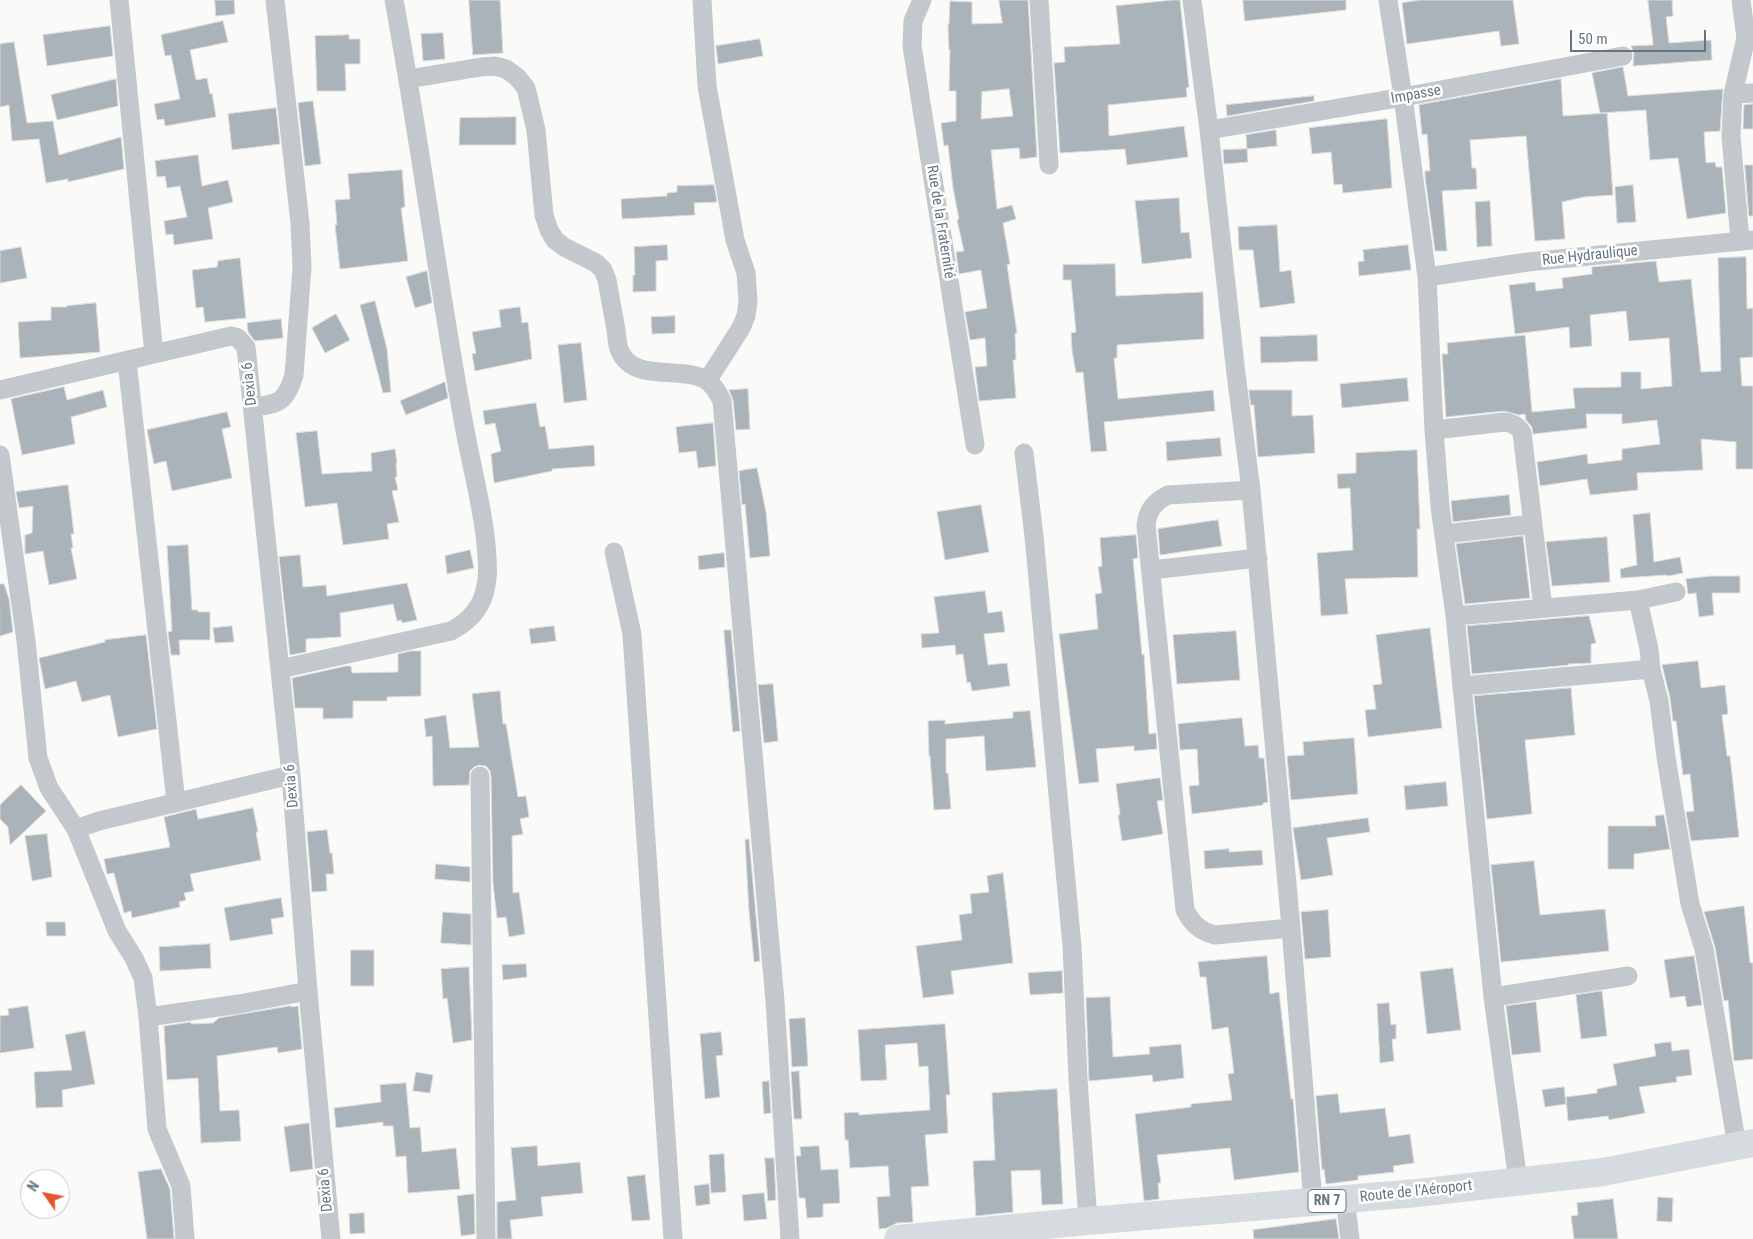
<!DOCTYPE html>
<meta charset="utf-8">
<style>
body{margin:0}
#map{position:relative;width:1753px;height:1239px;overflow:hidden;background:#fafaf8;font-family:"Roboto Condensed",sans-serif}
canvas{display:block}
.north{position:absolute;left:20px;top:1169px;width:50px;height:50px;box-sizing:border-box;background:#fff;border:1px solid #c1c8cd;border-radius:50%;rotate:303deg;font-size:14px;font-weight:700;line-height:20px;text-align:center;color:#657683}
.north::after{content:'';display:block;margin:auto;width:18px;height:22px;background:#e4572e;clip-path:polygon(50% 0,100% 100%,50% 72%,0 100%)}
.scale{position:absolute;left:1570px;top:30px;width:136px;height:22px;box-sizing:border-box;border:2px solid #657683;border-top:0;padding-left:6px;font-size:15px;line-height:18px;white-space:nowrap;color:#657683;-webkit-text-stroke:4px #fff;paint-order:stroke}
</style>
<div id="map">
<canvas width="1753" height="1239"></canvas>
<div class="north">N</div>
<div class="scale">50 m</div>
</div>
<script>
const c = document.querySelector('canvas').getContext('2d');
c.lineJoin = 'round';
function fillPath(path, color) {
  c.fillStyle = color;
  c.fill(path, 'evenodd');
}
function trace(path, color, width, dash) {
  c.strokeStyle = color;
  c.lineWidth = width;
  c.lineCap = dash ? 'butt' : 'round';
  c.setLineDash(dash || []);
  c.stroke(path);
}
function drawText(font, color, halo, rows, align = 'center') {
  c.font = font + ' "Roboto Condensed",sans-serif';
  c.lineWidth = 5;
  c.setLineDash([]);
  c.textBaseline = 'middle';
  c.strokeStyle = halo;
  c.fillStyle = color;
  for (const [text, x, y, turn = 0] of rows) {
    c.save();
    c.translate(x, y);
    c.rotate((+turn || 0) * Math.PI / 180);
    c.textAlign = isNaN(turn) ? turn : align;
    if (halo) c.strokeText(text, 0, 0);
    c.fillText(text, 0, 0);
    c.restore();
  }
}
const building = new Path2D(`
 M215 0H234L235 14 216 16Z
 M469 0H500L503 53 473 55Z
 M999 0H1028L1037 157 1020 159 1019 148 991 150 997 209 1012 205 1016 219 1003 223 1010 264 1007 265 1017 333H1015L1016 360H1013L1016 398 979 401 975 367 987 366 985 338 970 340 965 312 987 308 981 270 959 274 956 252 964 251 957 220 959 219 953 188 948 145 944 146 941 123 956 121V91H949L950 50H949L948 25 949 24 950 1 972 2V24L1002 23ZM1009 89 1013 116 981 119 982 92Z
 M1173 0H1180L1189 87 1186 88 1187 97 1108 105 1109 136 1184 126 1188 157 1127 165 1125 149 1060 153 1054 63 1065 62 1064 47 1120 44 1116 6Z
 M1243 0H1346V10L1245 21Z
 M1420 0H1513L1519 44 1501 46 1499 31 1407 44 1402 3Z
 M1648 0H1672L1673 16 1666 17 1669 43 1711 40 1712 60 1633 66 1634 54 1631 46 1653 45Z
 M223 21 228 42 190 50 196 80 207 78 210 94 212 93 216 117 165 126 164 119 157 120 154 104 180 99 171 55 165 56 161 35Z
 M110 26 113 56 47 66 43 35Z
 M443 33 445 59 423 61 421 34Z
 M349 35V39H360V64H345L346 91H317L315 36Z
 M760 39 763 56 718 64 716 46Z
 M14 42 27 123 53 121 59 155 121 137 124 169 68 182V179L46 183 39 139 12 141 9 105 0 107V44Z
 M1623 67 1628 96 1723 89 1720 131 1704 132 1706 163 1715 162 1716 167H1722L1726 213 1687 219 1678 158 1650 160 1646 110 1600 113 1592 73Z
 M116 79 118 106 57 120 51 95Z
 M1561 79 1563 116 1607 113 1613 195 1584 197 1562 202 1565 239 1535 241 1526 136 1470 140 1472 168H1476L1477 189 1442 191 1447 251H1435L1425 177V171H1430L1427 134 1422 135 1419 105Z
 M1314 96V101L1227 116 1226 105Z
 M313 101 321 164 305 166 298 103Z
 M1753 104V129H1743L1744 105Z
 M276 108 280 144 232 150 228 114Z
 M516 117V145H459L460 118Z
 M1387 119 1392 188 1343 193 1342 184 1334 185 1331 152 1312 154 1309 128Z
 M1276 130 1277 146 1247 149 1246 135Z
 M1247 149 1248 162 1224 164 1223 150Z
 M198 155 202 186 228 180 233 202 208 208 213 239 174 245 173 234 166 235 164 221 187 217 180 186 167 188 165 176 157 177 155 161Z
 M1745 165H1753V216H1749Z
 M402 170 405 207 401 208 408 261 340 269 335 225H337L335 200 350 199 348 174Z
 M714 185 717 202 694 203 695 215 622 219 621 199 667 196V193L677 192V186Z
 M1633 185 1636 222 1617 223 1615 187Z
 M1179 198 1181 233 1189 232 1192 258 1142 264 1135 201Z
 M1490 201 1492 246 1477 247 1475 202Z
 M1277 225 1280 272 1291 270 1295 303 1260 308 1253 250H1239L1238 227Z
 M667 245 668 260 656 261V291L633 292V275H635L634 247Z
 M1408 245 1411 270 1359 276 1358 262 1364 261 1363 250Z
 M21 247 27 278 0 283V251Z
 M1746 257 1747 309 1753 308V357L1740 358 1742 386H1753V469H1736V442L1701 439 1703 470 1637 473 1638 490 1590 495 1587 479 1540 486 1537 462 1587 454 1588 464 1622 460V449L1660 444 1657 420 1622 424V414H1586L1587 428 1533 434 1532 427 1526 420 1525 414 1519 415 1504 411 1446 417 1442 354H1448L1447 343 1525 335 1532 412 1575 408 1573 388 1621 387V372H1641V389L1672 386 1669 338 1629 341 1626 311 1590 315 1592 346 1570 348 1569 327 1515 334 1509 285 1535 282 1536 291 1563 288 1562 278 1592 274V267L1656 261 1659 282 1691 279 1701 372 1721 371 1718 258Z
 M240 258 246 318 205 322 203 307 196 308 192 270 217 267 218 261Z
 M1115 264 1116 296 1203 292 1204 339 1117 345V358H1114L1118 399 1213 390 1215 411 1104 422 1107 451 1091 452 1083 372 1076 373 1072 350 1071 333 1076 332 1071 280H1063V265Z
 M427 271 432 303 415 308 406 277Z
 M375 301 387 349 391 392 383 393 360 305Z
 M96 303 100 352 20 358 18 322 51 320V307H67V306Z
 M520 307 522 323 528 322 532 359 475 371 472 354 476 353 472 332 501 327 499 310Z
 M336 314 350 340 325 353 312 328Z
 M675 316V333L652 334 651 317Z
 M281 319 283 338 255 341 248 332 247 323Z
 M1317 335 1318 361 1261 363 1260 337Z
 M581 343 587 400 564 403 558 345Z
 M1407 378 1409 401 1342 408 1340 384Z
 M445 382 448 398 406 415 400 401Z
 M64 387 67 400 103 390 107 407 71 417 75 444 22 455 11 399Z
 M748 389 750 429 736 430 733 400 729 390Z
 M1249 390H1292V416L1313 415 1315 453 1258 457 1254 405H1251Z
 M536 403 540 427 545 426 549 449 594 445 595 466 552 469V471L494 483 491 454 501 451 495 423 485 425 483 411Z
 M227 412 231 427 222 429 232 478 172 491 166 461 154 464 147 430Z
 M713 423 716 466 698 468 696 451 679 453 676 427Z
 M317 431 322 474 372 471 371 453 395 449 397 463H396L397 477H395L398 490 392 491 399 522 387 524 389 539 343 545 337 503 305 507 296 433Z
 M1220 438 1222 456 1167 461 1166 442Z
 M1417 450 1420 529H1417L1418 577 1345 579 1348 614 1321 616 1317 553 1353 550 1350 488 1338 489 1337 474 1356 473V453Z
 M757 468 766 512 770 556 750 558 745 504 742 505 739 471Z
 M68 485 74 534H71L73 548H71L77 579 49 585 43 551 25 554V535L32 533 33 506 19 508 16 492Z
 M1509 495 1511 515 1453 522 1451 501Z
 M981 505 989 552 945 560 937 512Z
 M1650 513 1654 562 1680 557 1683 573 1668 576 1667 575 1621 578 1620 569 1637 565 1633 515Z
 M1218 520 1222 546 1160 555 1158 529Z
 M1136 535 1138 558 1133 559 1142 655 1144 654 1149 734 1156 733 1157 749 1134 751V746L1096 749 1099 782 1079 784 1059 634 1098 629 1095 594 1102 593 1098 567 1102 566 1100 538Z
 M1523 536 1530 598 1465 604 1456 544Z
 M1607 537 1610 582 1552 586 1546 542Z
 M188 545 192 610H198V612H210V640H179L180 655H171L168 632 172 631 167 546Z
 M470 550 474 568 447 574 445 556Z
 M724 553 725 567 699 570 698 556Z
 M300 555 303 587 326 585 327 596 407 583 417 620 402 623 401 620 397 621 393 604 340 613 341 637 306 639V652L290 655 279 557Z
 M1711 576H1740V593H1712L1714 615 1699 617 1696 593 1688 594 1686 579Z
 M0 584H4L9 599 13 632 0 636Z
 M985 591 988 613 1002 611 1005 632 984 634 988 665 1007 663 1010 686 972 691 970 682 967 683 963 654 956 655 955 645 922 648 921 634 939 633 934 597Z
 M1589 616 1596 643 1591 644V663L1568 664 1569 665 1472 674 1467 626Z
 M232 626 234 642 215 643 213 628Z
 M554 626 556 641 531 644 529 629Z
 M1430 628 1442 728 1368 737 1365 710 1376 709 1373 685 1382 684 1376 635Z
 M724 630H731L740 731 733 732Z
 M1236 631 1240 680 1177 684 1173 635Z
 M146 635 157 729 118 737 110 695 82 702 76 681 45 689 39 658 105 642V640Z
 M411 651H421V696L387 697V701H353V718L323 719V708H295L292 678 346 666H351L352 673 398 672V654Z
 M1698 661 1701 688 1725 685 1728 714 1722 715 1727 756H1730L1739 837 1691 841 1686 812 1694 811 1690 774 1683 775 1676 721H1673L1670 698 1662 665Z
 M773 684 778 741 764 743 758 685Z
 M1571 688 1575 735 1525 740 1532 814 1487 819 1474 696Z
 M500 691 503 724H506L518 797 526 796 529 817 520 819 523 834 512 836 513 893 519 892 525 934 509 937 506 917 497 918 493 883 491 776 490 771 486 766 479 765 474 767 470 771 469 785 433 786 432 736 426 737 424 719 446 715 450 748 479 747 472 694Z
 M1030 711 1036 767 986 771 984 736 946 739V773H948L951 809 934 810 930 756H929L928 721 945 720V724L1013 718V712Z
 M1242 718 1245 746 1258 745 1259 758H1264L1268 802 1263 803V805L1192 814 1189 786 1199 785 1197 749 1180 750 1178 724Z
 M1354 738 1358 794 1291 800 1287 756 1304 755 1303 742Z
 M1160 778 1163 800 1157 801 1163 834 1122 841 1118 815H1120L1116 784Z
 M1446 782 1448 806 1406 810 1404 786Z
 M21 785 46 811 10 845 8 827 0 819V805Z
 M253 808 258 832H256L261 860 190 874 194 891 184 893 186 900 179 902 180 907 132 918 131 911 124 913 114 873 107 874 104 859 170 847 164 817 196 809 198 819Z
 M1664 815 1670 849 1634 854V869H1608V826H1656L1655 816Z
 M1368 818 1370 832 1327 838 1333 875 1301 880 1293 828Z
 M327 830 330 853H332L334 874H326L327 891 312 892 307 832Z
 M47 834 52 877 32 881 25 836Z
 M749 839 760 961 754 962 749 911 745 840Z
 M1229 849V852L1262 850 1263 865 1205 869 1204 851Z
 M1534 861 1540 915 1605 909 1609 951 1501 962 1491 865Z
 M436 864 470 867V882L435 879Z
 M1003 873 1013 963 951 971 954 994 923 998 916 946 962 940 959 915 972 913 970 894 989 892 987 876Z
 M281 898 284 917 271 919 273 934 230 941 224 908Z
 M1744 906 1750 963H1753V1059L1734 1061 1728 1000 1724 1001 1715 947 1704 912Z
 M1328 910 1331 957 1305 959 1301 912Z
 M443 912 471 914V945L441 943Z
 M46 922H65L66 936H47Z
 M210 944 211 968 160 971 159 947Z
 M351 950H374V986H351Z
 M1267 956 1270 994 1279 992 1291 1099H1293L1299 1172 1234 1180 1230 1148 1157 1155 1161 1183H1158L1159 1199 1144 1201 1135 1114 1191 1107V1104L1232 1100 1228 1074 1234 1073 1228 1027 1212 1030 1206 977H1200L1198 962Z
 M1694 956 1702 1005 1687 1007 1685 996 1670 998 1664 960Z
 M526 964 527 977 503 980 502 965Z
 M469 967 472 1040 453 1043 447 998 443 999 441 969Z
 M1453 968 1461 1030 1427 1034 1420 972Z
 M1062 971 1063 993 1030 995 1028 973Z
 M1602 991 1607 1036 1581 1039 1576 995Z
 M1110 997 1113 1057 1150 1054 1149 1047 1181 1044 1184 1078 1153 1082 1152 1075 1089 1081 1086 998Z
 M1536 1002 1541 1052 1512 1055 1506 1006Z
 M1389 1003 1391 1025 1396 1024V1039H1392L1394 1061 1380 1063 1377 1004Z
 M28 1006 34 1048 0 1053V1016L9 1015 8 1009Z
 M291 1006V1007L298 1006 302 1049 278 1053 277 1047 217 1056 220 1111 239 1110 241 1141 201 1143 198 1078 167 1080 164 1026 191 1022V1024L213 1023 219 1018Z
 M805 1018 808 1066 792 1067 789 1019Z
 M945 1024 950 1095H946L948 1133 925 1135 929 1186 911 1187 913 1222 897 1223 887 1228 879 1229 877 1197 890 1196 888 1166 850 1168 848 1140H845L844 1113 858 1112 859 1115 930 1110 928 1066 919 1067 917 1043 885 1045 887 1080 861 1081 858 1030Z
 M85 1031 95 1084 62 1090 63 1107 36 1108 34 1072 72 1070 65 1035Z
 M721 1032 723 1055 716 1056 720 1097 705 1099 700 1034Z
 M1671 1042 1672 1051 1689 1049 1692 1075 1676 1077 1677 1082 1639 1087 1645 1113 1609 1120 1608 1116 1568 1121 1566 1097 1597 1093V1089L1617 1085 1613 1064 1656 1056 1654 1044Z
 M799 1071 802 1119H794L791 1072Z
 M416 1072 433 1075 430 1093 413 1091Z
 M769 1081 771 1113 764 1114 762 1082Z
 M406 1083 410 1128 420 1127 422 1152 456 1148 460 1189 408 1193 406 1156 396 1157 393 1126H383V1122L336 1128 334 1108 381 1102 380 1085Z
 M1564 1087 1566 1104 1545 1107 1542 1090Z
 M1057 1089 1063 1204 1042 1205 1040 1170 1011 1171 1013 1212 976 1216 973 1161 995 1160 992 1093Z
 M1338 1094 1340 1113 1385 1108 1389 1137 1410 1134 1414 1163 1393 1166 1394 1172 1358 1176V1180L1326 1184 1324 1169 1322 1170 1316 1096Z
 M309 1123 313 1169 290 1172 284 1127Z
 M537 1146 538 1166 580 1162 583 1193 541 1197 543 1216 510 1220 512 1239H497V1202L516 1200 511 1148Z
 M819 1146 821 1170 838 1169 840 1203 823 1204V1217L807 1218 805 1198H799L796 1156H801L800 1147Z
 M724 1154 726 1192 711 1193 709 1155Z
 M765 1158H774L776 1200 768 1201Z
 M161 1169 170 1189 174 1239H147L138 1172Z
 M645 1175 650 1220 632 1221 627 1177Z
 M709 1184 710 1204 696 1206 694 1186Z
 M764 1193 767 1219 744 1221 742 1195Z
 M474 1194 475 1234 461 1236 457 1196Z
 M1658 1197 1673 1198 1672 1222 1657 1221Z
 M1613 1199 1618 1239H1574L1571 1216 1578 1215 1577 1203Z
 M364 1213 365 1233 350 1234 349 1214Z
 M1336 1219 1339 1239H1254L1253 1230Z`);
fillPath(building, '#aab3b9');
trace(building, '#dcdcda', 1);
trace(new Path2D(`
 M119 0 154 354
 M702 0 707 86 735 240 746 273 748 301 746 316 741 328 707 381
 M922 0 913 21 912 46 975 445
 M1039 0 1049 165
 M1192 0 1209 130 1236 374 1251 490 1291 928 1313 1202
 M1388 0 1403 97 1427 277 1434 430 1440 507 1455 616 1493 997 1518 1181
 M408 79 481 67 495 66 506 69 517 77 526 88 536 130 544 215 549 230 555 240 564 247 596 263 603 270 607 280C610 296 613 313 616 330 617 336 617 343 619 349 632 384 680 365 706 380 714 385 718 393 722 401L775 1001 790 1239
 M1733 94 1753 93
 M1209 130 1403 97 1623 56
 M1740 241 1731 136 1733 94 1746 38 1741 0
 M1427 277 1528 262 1753 240
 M127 361 176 802
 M0 390 231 336 238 338 246 347 291 775 308 991 331 1239
 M253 407C279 404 286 402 294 375L302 267 300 223 275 0
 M1434 430 1505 422C1514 424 1518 426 1522 433L1543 608
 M1024 453 1034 536 1072 946 1078 1079 1088 1221
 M0 455 26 641 38 758 49 788 76 829 117 931 134 958 143 978 148 1017 157 1129 181 1186 185 1239
 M1251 490 1168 495C1154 502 1148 510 1146 525L1185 910C1192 924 1200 931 1215 935L1291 928
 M1444 534 1533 524
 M614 552 632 634 673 1239
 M1151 570 1258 558
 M1638 600 1676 592
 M1455 616 1638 600 1649 649 1651 669 1659 701 1666 757 1690 904 1704 949 1737 1146
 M280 669 451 631C470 621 483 607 486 585 489 572 487 557 486 544 482 503 471 465 464 425 438 284 420 141 394 0
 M1462 686 1651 669
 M480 776 486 1239
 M76 829 99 821 291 775
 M1493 997 1628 976
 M148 1017 239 1004 308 991
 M1345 1198 1350 1239`), '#c3c8cc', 19);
trace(new Path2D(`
 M898 1239 1088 1221 1417 1193 1603 1172 1753 1143`), '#d6dbdf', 28);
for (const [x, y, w] of [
 [1327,1201,38]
]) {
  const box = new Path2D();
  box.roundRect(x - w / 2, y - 11.5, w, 23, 4);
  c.fillStyle = '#fff';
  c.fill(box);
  trace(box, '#657683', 1);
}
drawText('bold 14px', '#657683', null, [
 ["RN 7",1327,1201]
]);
drawText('15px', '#657683', '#fff', [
 ["Impasse",1416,95,-10],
 ["Rue de la Fraternité",940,222,81],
 ["Rue Hydraulique",1590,256,-6],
 ["Dexia 6",250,384,-96],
 ["Dexia 6",292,786,-95],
 ["Dexia 6",326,1190,-95],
 ["Route de l’Aéroport",1416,1192,-6]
]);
</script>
